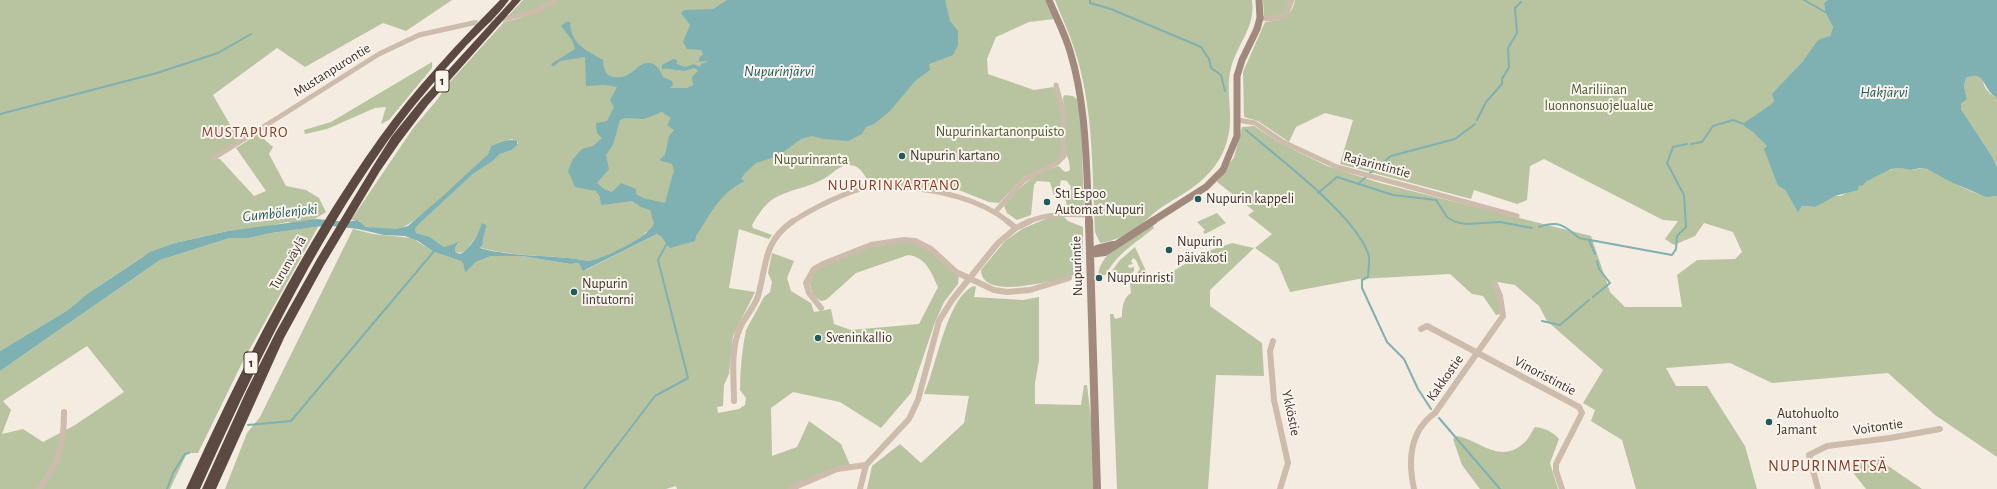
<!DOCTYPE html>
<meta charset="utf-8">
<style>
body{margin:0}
canvas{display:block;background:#f4ebe1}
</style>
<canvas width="1997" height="489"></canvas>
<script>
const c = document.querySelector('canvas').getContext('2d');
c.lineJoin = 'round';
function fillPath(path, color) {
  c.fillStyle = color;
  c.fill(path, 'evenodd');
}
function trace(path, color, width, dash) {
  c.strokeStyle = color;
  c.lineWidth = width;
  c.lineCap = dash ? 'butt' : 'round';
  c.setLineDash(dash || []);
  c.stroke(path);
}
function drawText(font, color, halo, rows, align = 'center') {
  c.font = font + ' "Alegreya Sans",sans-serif';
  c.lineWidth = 4;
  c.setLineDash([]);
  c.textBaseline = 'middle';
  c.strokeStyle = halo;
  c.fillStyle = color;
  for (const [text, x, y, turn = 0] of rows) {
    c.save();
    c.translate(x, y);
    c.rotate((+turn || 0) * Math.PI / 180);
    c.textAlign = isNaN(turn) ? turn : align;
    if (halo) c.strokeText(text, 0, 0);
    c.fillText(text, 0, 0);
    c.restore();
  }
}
fillPath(new Path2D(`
 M0 0H452L406 31 383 23 305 67 277 48 213 95 240 142 215 158 220 159 254 196 266 191 236 148 258 134 273 147 269 154 286 186 306 190 319 198 326 212 313 220 293 223 287 222 259 228 228 231 175 243 142 257 87 294 68 310 0 351Z
 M523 0H552L535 10 508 16Z
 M557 0H740L739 168 917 79 934 0H1046L1054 19 1029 22 996 37 987 59 988 74 1034 90 1053 87 1056 89 1061 105 1062 155 1053 164 1024 177 999 203 989 202 951 187H948L945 190 895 184 869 185C866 176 860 165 849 165 841 164 832 174 825 178 809 188 789 189 773 199 764 205 758 215 752 225L753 228 772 235 769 239 739 229 729 288 755 292 733 336 729 374 724 385 723 406 717 407 718 413 739 409 745 405 746 398 740 390C740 370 742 350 746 330L764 297 770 292 772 282 768 273 772 253 794 261 787 278 791 291 811 303 814 312 831 309 834 324 851 330 919 324 938 287C931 272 926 257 908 255L856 273 826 300 821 301 813 295 809 282 816 270 822 267C845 258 890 235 914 243 932 250 945 264 959 275L958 284 944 302 934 325 911 393 881 428 840 402 793 392 771 408 772 456 797 447 809 421 841 444 850 465 790 489H677L676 486 666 489H225L247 433 260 417 353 229 373 234 412 238 434 252 461 261 463 262 465 273 476 262 491 256H522L570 264 579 263 586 270 657 234 646 232C638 242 602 260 588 261 552 254 514 258 479 247L483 244 482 239 486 228C473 232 470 257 455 252V248L459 243 444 247 430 237 416 233 415 229 418 225 473 174 493 161 500 154 512 150 518 143 512 139 491 146 488 154C472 169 415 227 398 229 392 230 373 228 367 227 360 225 359 219 351 220L414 127 437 100 448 84 504 22 520 18Z
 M1055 0H1252C1256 27 1237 44 1231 68 1225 91 1234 115 1228 137 1225 151 1218 164 1208 174 1195 189 1175 198 1159 209 1152 214 1147 220 1141 225 1129 235 1114 241 1100 243L1095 232C1092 171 1094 107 1074 48 1069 32 1061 16 1055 0Z
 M1263 0H1290L1284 14 1271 18 1264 17Z
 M1295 0H1828L1824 3 1825 12 1833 27 1830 36 1803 61 1773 94 1774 101 1770 105 1745 122 1767 146 1778 186 1785 190 1798 211 1802 206 1815 207 1824 201 1835 196H1841L1859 185 1864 184C1871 175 1891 168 1902 168 1905 168 1908 170 1911 170 1917 170 1920 167 1926 169 1949 177 1971 198 1997 196V457L1935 415 1888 373 1772 383 1730 363 1666 368 1676 386H1707L1745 446 1757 489H1636L1622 440 1591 421 1595 410 1583 403 1603 370 1547 321 1539 306 1515 285 1492 281 1498 298 1501 314 1496 315 1483 296 1472 294 1450 274 1359 279 1290 292 1278 264 1255 248 1272 234 1248 215 1254 211 1217 182 1234 157 1242 127 1254 126 1282 144 1327 166 1380 183 1591 236 1610 292 1625 307H1682L1677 275 1697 260 1735 259 1742 252 1733 232 1704 223 1695 236 1674 245 1665 239 1678 221 1663 220 1544 159 1530 166 1527 200 1517 204 1474 190 1471 199 1340 164 1353 120 1325 113 1296 127 1289 142 1258 121 1244 117 1243 72 1265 22C1280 21 1292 17 1295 0Z
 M432 62V68L389 120 381 124 386 107 375 108 327 129 305 134 304 130 331 122Z
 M1974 75C1984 76 1982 82 1986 89 1989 93 1993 96 1997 98V168L1993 158 1961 109V104L1967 99 1964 86 1966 78Z
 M1065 95 1073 96 1078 100 1081 121 1084 206 1080 211 1071 210 1067 206 1065 198 1071 187 1067 181 1061 180 1058 197 1054 196 1050 182 1037 181 1034 185 1031 215 1017 220 1007 213 1004 206C1024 183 1029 177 1058 166 1062 167 1063 175 1070 170L1069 161 1066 154 1063 97Z
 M1217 213 1226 223 1205 234 1203 232 1205 230 1197 222Z
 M1050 217H1064L1068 221 1083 227V273C1064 277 982 304 981 270L1005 241 1022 229Z
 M1152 225 1154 228C1137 242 1115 255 1106 275H1098C1101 250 1133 237 1152 225Z
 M315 227H318L243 361 198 453H187L170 489H0V371L160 260 230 238H249L271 233ZM87 346 124 392 75 425 43 442 23 429 2 434 11 410 3 401Z
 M1232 243 1254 248 1210 290V306L1262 343 1264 376 1216 375 1208 489H1117L1110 314H1113L1115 319 1122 317C1122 308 1123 298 1131 293L1130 283 1140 269 1136 260 1133 258 1131 261 1133 264 1128 265 1129 268 1134 267V271L1128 277 1124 275 1113 276 1111 272 1120 260 1135 247 1152 284 1205 252Z
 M974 286 976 287 974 297 1023 300 1039 297V360L1035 383V404L1081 405 1084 385H1087L1092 426 1093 489H867L872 466 900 444 921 463 964 423 969 396 924 394C936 369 947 296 974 286Z
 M1535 427C1545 428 1553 432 1559 439L1550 463 1558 489H1480L1462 465 1453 439 1457 436C1480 440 1499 465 1524 443 1529 439 1531 432 1535 427Z
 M1878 459 1922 489H1866L1848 466Z`), '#b8c4a0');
fillPath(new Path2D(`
 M727 0H945L950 21 958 31V45L953 55 929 64 930 70 916 80 890 111 874 124 866 127 862 134 848 141 824 139 812 136 801 139 778 156 756 163 745 173 741 179 745 181C719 193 711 214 696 236L695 241 670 248C664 244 665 237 657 234L583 271 579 263 570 264 522 256H491L476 262 465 273 463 263 461 261 434 252 418 241 405 236 384 235 358 229 332 226H323L271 233 249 238H230L160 260 0 371V351L68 310 87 294 150 252 175 243 228 231 317 219 347 222 357 220 366 227 396 229 408 226 444 195 488 154 491 146C500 143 509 138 517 141V145L512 150 500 154 493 161 473 174 418 225 415 229 416 233 430 237 444 247 459 242 455 248V252L460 254C470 249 479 234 482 223L486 225C486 232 482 237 483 244L480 248C515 258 553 254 588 261 601 260 654 235 654 222 651 217 652 214 650 210L641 207 632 201 601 205 600 197 596 191 575 187 568 171 573 159 582 149 593 146 602 138 597 133 596 123 607 121 614 107 610 100 617 87 604 85 586 86 585 57 560 61 553 67 551 64 575 49 572 40 561 26 566 22H570C571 45 585 49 603 60 604 67 604 75 613 77 633 80 636 62 649 63 657 63 660 71 663 77L672 81 673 85 670 88H687L693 85 692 77 698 71 695 68 683 71 680 70C674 71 669 67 662 69V65L673 59 677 60V64L685 67 694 64 700 67 701 64 709 61 695 62 699 61V58L703 54 701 50 687 49 683 42 690 25 681 13 684 10 713 9ZM662 112 671 118 667 125 674 130 669 136 665 155 659 160 672 164 674 170 665 203 643 198 636 194V189L621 183 612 192 604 189 597 183 609 169 606 155 613 145 620 120 625 118 644 119Z
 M1828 0H1997V98C1981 88 1986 69 1966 78L1964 86 1967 99 1961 104V109L1993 158 1997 168V196L1986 197 1953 183 1927 169 1920 168 1911 170 1901 168 1891 169 1867 181 1862 186 1859 185 1858 190 1835 196 1815 207 1802 206 1798 212 1785 190 1778 186 1764 149 1767 146 1753 132 1744 126 1745 122 1770 105 1774 101 1772 94 1803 61 1818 40 1830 36 1833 27 1825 12 1824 3Z`), '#7fb0b2');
trace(new Path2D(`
 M1090 0V3L1111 9 1201 47 1209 59 1211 68 1221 75 1225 91
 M1804 0 1825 12
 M0 114 157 73 218 53 251 34
 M1477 120 1486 102 1502 84V79L1509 67 1508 48 1517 33 1515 8 1521 2
 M1246 130C1279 159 1353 213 1368 253 1371 260 1368 269 1368 277L1362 280V288L1387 342 1404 359 1418 389 1431 409
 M1691 144 1702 142 1713 126 1733 120 1744 124
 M1369 174 1391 156 1455 139 1475 124
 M1358 184 1366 177
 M1318 193 1337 177 1393 195 1436 200 1447 217 1455 222 1466 224 1500 222 1532 228
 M1539 227C1559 220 1565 226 1579 238L1672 255 1676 249 1677 236 1686 227 1684 195 1667 163 1673 147 1687 144
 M1589 240 1595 254
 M1593 297 1610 283 1599 269 1597 261
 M1542 321 1560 325 1589 300
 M1439 418 1500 489
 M248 425 291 421 435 250
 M167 489 173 473 185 454 189 453
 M584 489 655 396 688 378 658 260 666 245`), '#7fb0b2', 2);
trace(new Path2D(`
 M473 23 500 19`), '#cfc6bd', 5, [5, 2.5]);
trace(new Path2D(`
 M1260 18 1272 19 1286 15 1292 0
 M504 19 537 11 555 0
 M1238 120 1255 123 1283 142 1337 167 1517 216
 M214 158 379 54 419 35 473 23
 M996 211 1024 180 1057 163 1064 156 1063 111 1056 85
 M792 222C813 208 847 191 872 186 883 184 893 186 903 187 941 191 978 198 1009 222
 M1028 222C1048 213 1067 214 1089 215`), '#cdbbac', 5);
trace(new Path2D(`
 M1007 221 1016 228
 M821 308 809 293 806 283 814 269 823 264 871 245 904 240 915 241 931 249 956 272 994 290 1007 292 1030 290 1069 278
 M1421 329 1427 326 1579 407 1582 413 1556 464V471L1562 489
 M1273 341 1270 351 1274 400 1288 463 1280 489
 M734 401C734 378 730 350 740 328 745 317 754 308 758 296 767 264 763 242 793 221
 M39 489C59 462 64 445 64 412
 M790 489 837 469 866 465 909 419 918 400 939 321 952 300 998 243 1016 228 1030 221
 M860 489 866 465
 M1414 489C1408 461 1409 431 1435 413L1503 316 1500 296 1494 282
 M1818 489 1809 455 1827 446 1890 438 1940 429`), '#cdbbac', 6);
trace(new Path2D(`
 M1049 0C1056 17 1065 34 1070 51 1087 107 1086 165 1089 222
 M1151 222 1206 187 1223 170 1237 136V76L1242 60 1257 29 1260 18 1259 0`), '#a18a7d', 7);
trace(new Path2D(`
 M1089 221 1097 489
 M1090 254 1105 252 1153 221
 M1090 254 1097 249 1113 245`), '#a18a7d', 8);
fillPath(new Path2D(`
 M500 0H509C497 17 480 31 466 46 438 77 411 108 387 142 311 250 254 369 200 489H186C242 367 302 246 380 137 416 87 458 43 500 0Z
 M512 0H521L428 105 400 142 380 171 324 265 284 338 216 489H202L246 392 276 332 317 259 373 166 392 136 421 100Z`), '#5c4a42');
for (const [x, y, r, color] of [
 [902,156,4,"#1f5a5e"],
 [1198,199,4,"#1f5a5e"],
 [1047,202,4,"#1f5a5e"],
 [1169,250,4,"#1f5a5e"],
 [1099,278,4,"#1f5a5e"],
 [574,292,4,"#1f5a5e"],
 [818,338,4,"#1f5a5e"],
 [1769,422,4,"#1f5a5e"]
]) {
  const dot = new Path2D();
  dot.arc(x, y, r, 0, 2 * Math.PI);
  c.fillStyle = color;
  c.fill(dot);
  trace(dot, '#fbf5ee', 1.5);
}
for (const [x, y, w] of [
 [442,81,14],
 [251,363,14]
]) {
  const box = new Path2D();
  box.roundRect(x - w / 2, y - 11, w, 22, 3);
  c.fillStyle = '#fbf5ee';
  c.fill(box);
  trace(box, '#3b302b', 1);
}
drawText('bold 13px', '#3b302b', null, [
 ["1",442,81],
 ["1",251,363]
]);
drawText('14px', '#3b302b', '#fbf5ee', [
 ["Mustanpurontie",332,70,-32],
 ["Rajarintintie",1377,165,15],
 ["Turunväylä",288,263,-60],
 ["Nupurintie",1077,266,-92],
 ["Vinoristintie",1545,376,28],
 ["Kakkostie",1445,378,-55],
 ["Ykköstie",1291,413,78],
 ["Voitontie",1878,427,-8]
]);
drawText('14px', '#4a5a2e', '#fbf5ee', [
 ["Mariliinan",1599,90],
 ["luonnonsuojelualue",1599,106],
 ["Nupurinkartanonpuisto",1000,132],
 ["Nupurinranta",811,160]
]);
drawText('14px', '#3b302b', '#fbf5ee', [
 ["Nupurin kartano",910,156],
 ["St1 Espoo",1055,194],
 ["Automat Nupuri",1055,210],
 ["Nupurin kappeli",1206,199],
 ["Nupurin",1177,242],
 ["päiväkoti",1177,258],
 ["Nupurinristi",1107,278],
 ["Nupurin",582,284],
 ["lintutorni",582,300],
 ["Sveninkallio",826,338],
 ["Autohuolto",1777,414],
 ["Jamant",1777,430]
], 'left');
drawText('italic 15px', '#1f5a5e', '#fbf5ee', [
 ["Nupurinjärvi",779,71],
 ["Hakjärvi",1884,92],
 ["Gumbölenjoki",280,213,-6]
]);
c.letterSpacing = '1px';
drawText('15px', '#8c3b22', '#fbf5ee', [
 ["MUSTAPURO",245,132],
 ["NUPURINKARTANO",894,185]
]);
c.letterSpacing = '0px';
c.letterSpacing = '1px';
drawText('16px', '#8c3b22', '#fbf5ee', [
 ["NUPURINMETSÄ",1828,466]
]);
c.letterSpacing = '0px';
</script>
